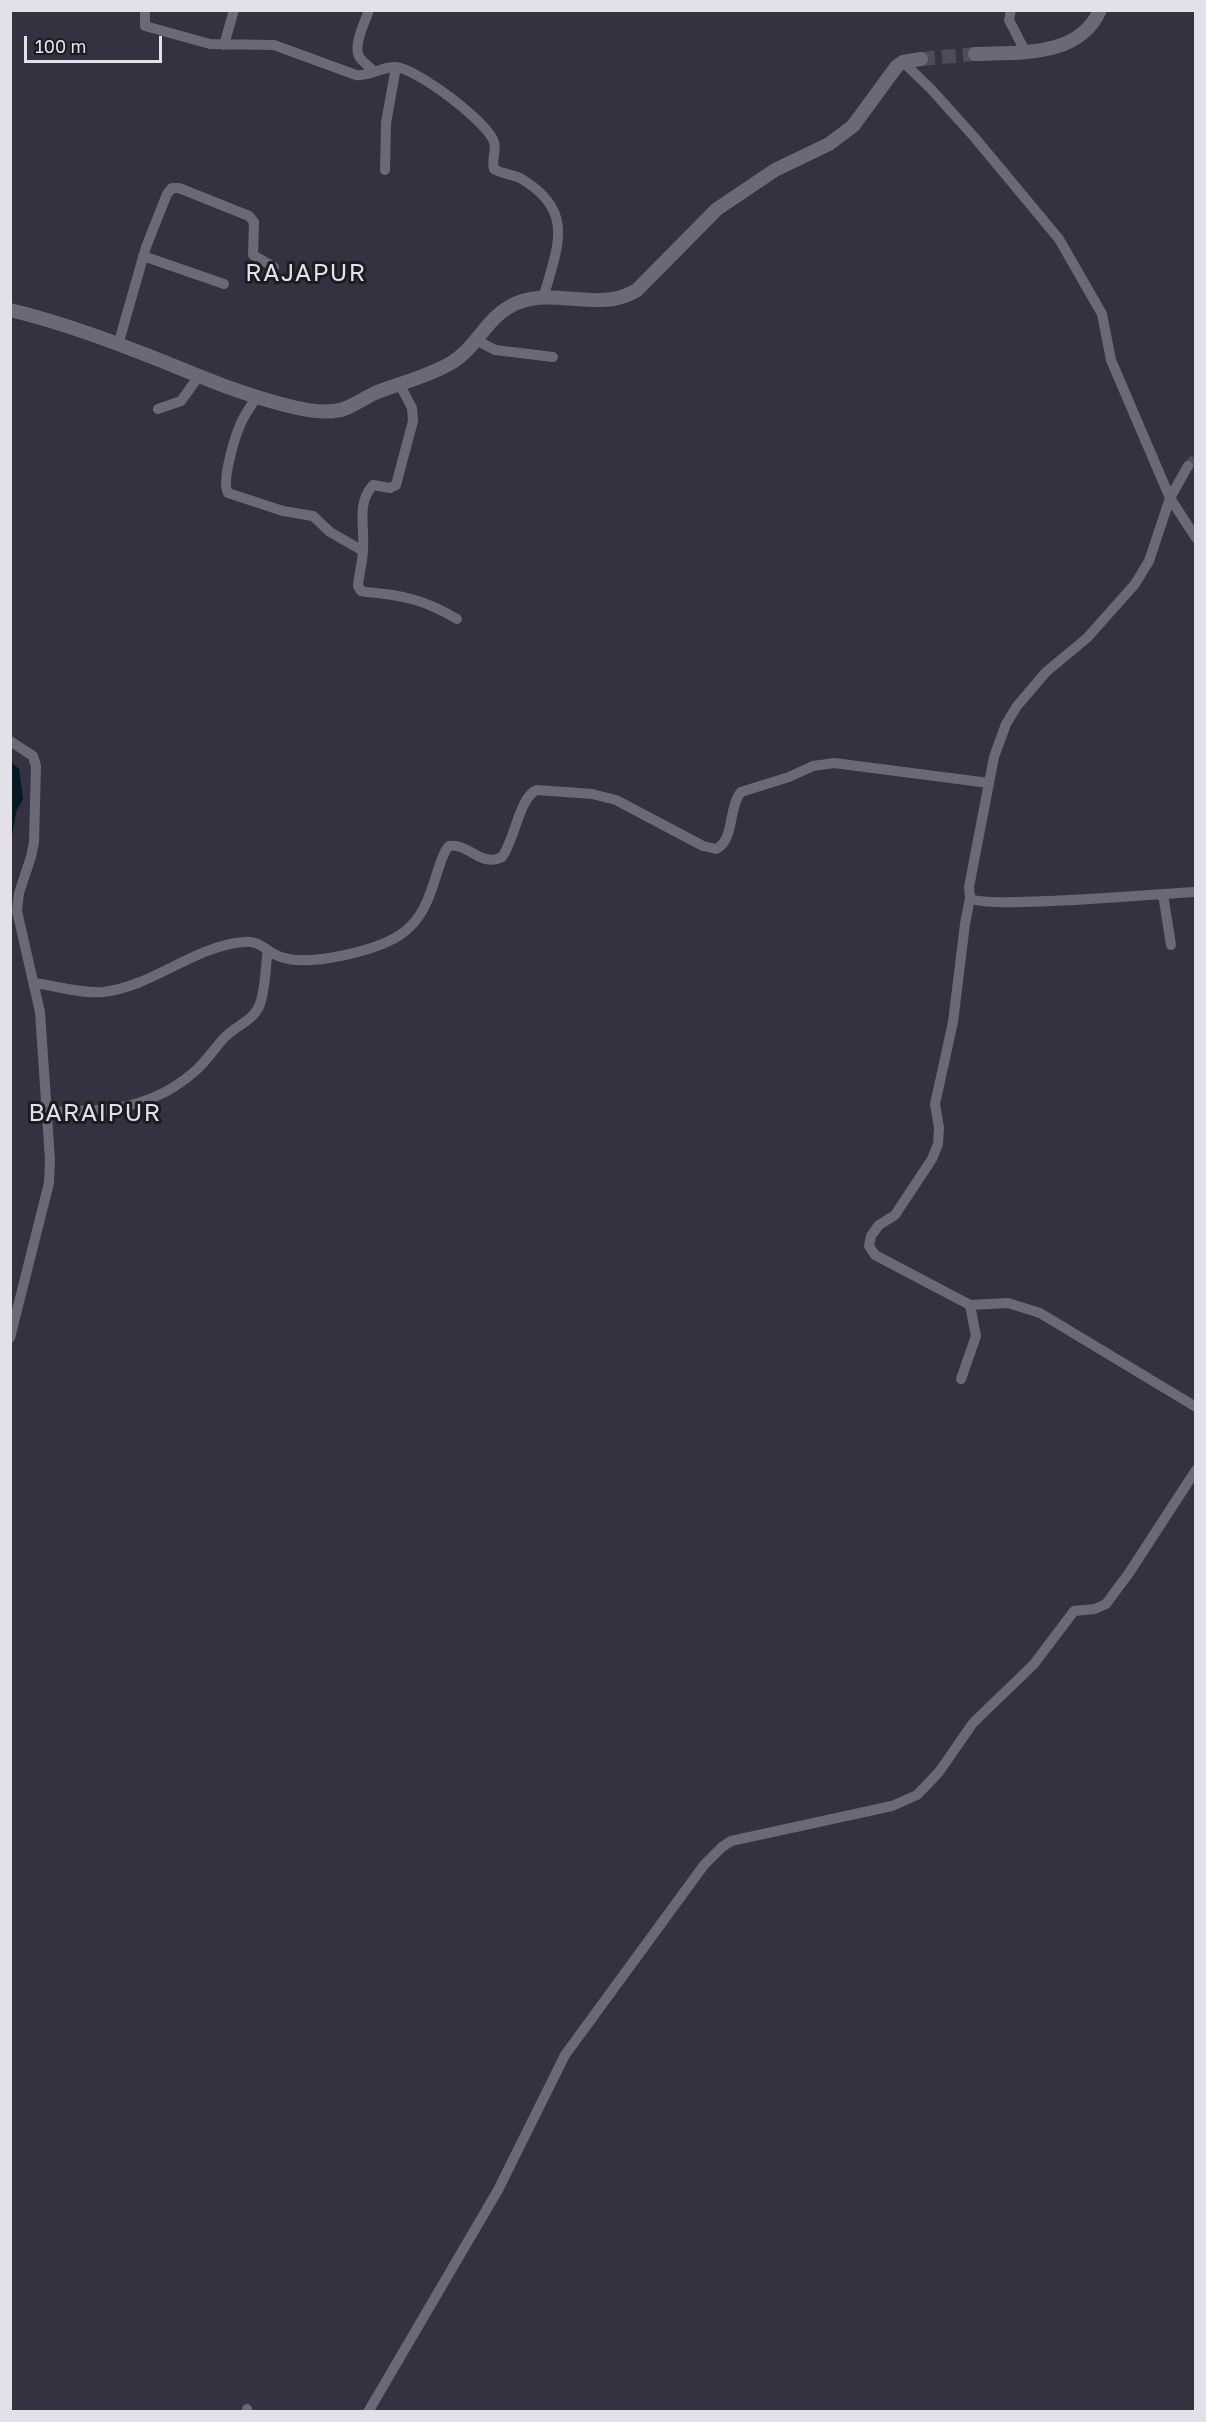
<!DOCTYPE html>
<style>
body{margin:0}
#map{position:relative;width:1206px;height:2422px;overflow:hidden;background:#353140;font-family:"Golos Text",sans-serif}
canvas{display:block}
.frame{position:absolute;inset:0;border:12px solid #e3e0ea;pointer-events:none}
.scale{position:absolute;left:24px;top:36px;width:138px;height:27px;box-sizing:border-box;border:3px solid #e3e0ea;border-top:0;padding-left:8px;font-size:18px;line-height:21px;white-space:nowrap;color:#e3e0ea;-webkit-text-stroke:4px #1c1b21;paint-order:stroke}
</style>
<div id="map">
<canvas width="1206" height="2422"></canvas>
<div class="frame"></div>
<div class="scale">100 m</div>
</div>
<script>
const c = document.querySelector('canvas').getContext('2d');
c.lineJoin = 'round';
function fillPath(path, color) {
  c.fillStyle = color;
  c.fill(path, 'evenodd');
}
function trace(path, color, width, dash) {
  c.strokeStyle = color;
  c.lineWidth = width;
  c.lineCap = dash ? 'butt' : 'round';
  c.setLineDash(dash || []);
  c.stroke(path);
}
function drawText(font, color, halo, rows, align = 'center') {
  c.font = font + ' "Golos Text",sans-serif';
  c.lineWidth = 6;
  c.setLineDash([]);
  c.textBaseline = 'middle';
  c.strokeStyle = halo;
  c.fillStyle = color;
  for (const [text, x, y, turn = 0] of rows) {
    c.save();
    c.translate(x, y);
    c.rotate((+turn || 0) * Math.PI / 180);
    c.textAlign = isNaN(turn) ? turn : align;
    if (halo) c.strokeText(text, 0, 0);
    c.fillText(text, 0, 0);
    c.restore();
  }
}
fillPath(new Path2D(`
 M11 762 19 769 23 799 16 812 11 843Z`), '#051a26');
trace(new Path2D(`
 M1188 466 1196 457`), '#4f4b5a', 10, [10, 5]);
trace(new Path2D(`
 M921 59 975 54`), '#4f4b5a', 14, [14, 7]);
trace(new Path2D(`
 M145 10V26L210 44 274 45 356 75C370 77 382 66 396 67 417 69 488 122 494 142 497 150 491 160 494 169 502 174 511 174 520 178 577 211 557 247 543 299
 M369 10C365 22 352 47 360 58 364 63 370 67 374 72
 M1011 10 1009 20 1025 51
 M224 45 234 10
 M903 62 931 89 975 138 1059 239 1102 314 1111 360 1170 498 1196 538
 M385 170 386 123 396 67
 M143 256 224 284
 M476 340 495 350 553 357
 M118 345 146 247 167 194 172 188H179L249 216 254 222 253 255 274 267
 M400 385 412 408 413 421 396 485 390 488 373 485C356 504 365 527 363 549 363 561 359 573 358 586L361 591 366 592C403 595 425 600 457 619
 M256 398C251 406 245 414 241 423 235 436 221 482 228 493L283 511 313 516 330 532 363 551
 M158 409 181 401 199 376
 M1188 466 1170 498 1149 561 1135 584 1087 638 1046 672 1017 706 1006 724 994 757 969 887 970 898C986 910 1164 893 1196 892
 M10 741 33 756 36 766 34 842 31 857 19 893 17 911 40 1012 50 1160 49 1183 10 1338
 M1163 894 1171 945
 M970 898 965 924 953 1022 935 1104 939 1128 938 1144 932 1159 895 1215 879 1225 871 1236 869 1246 875 1255 970 1305 1008 1303 1040 1313 1196 1407
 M35 983C57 986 81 994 103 992 154 986 194 946 244 942 261 940 267 953 281 957 309 967 375 951 400 935 423 920 430 896 438 870 441 862 443 852 449 846 469 843 481 868 502 857 515 840 519 797 537 790L592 794 616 800 703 846 716 849C735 840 728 807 741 792L789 777 813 766 834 763 989 783
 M48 1112C104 1110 148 1112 194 1072 206 1062 214 1049 224 1038 236 1025 254 1021 260 1004 266 987 265 967 268 950
 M961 1379 976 1336 970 1305
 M247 2409V2412
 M368 2412 498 2190 565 2055 704 1865 722 1847 731 1841 892 1806 917 1795 939 1772 973 1723 1034 1664 1074 1611 1095 1609 1106 1604 1129 1573 1196 1470`), '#6d6878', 10);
trace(new Path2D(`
 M975 54C1019 52 1079 58 1100 10
 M10 310C56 321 101 337 144 354 191 372 236 393 285 405 300 409 318 413 334 411 349 410 362 399 375 393 400 383 427 377 451 363 475 349 486 320 509 307 548 283 598 315 637 290L717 209 775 170 829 144 853 126 897 66 903 62 921 59`), '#6d6878', 14);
c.letterSpacing = '1.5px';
drawText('24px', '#e3e0ea', '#1c1b21', [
 ["RAJAPUR",306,273],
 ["BARAIPUR",95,1113]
]);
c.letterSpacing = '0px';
</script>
